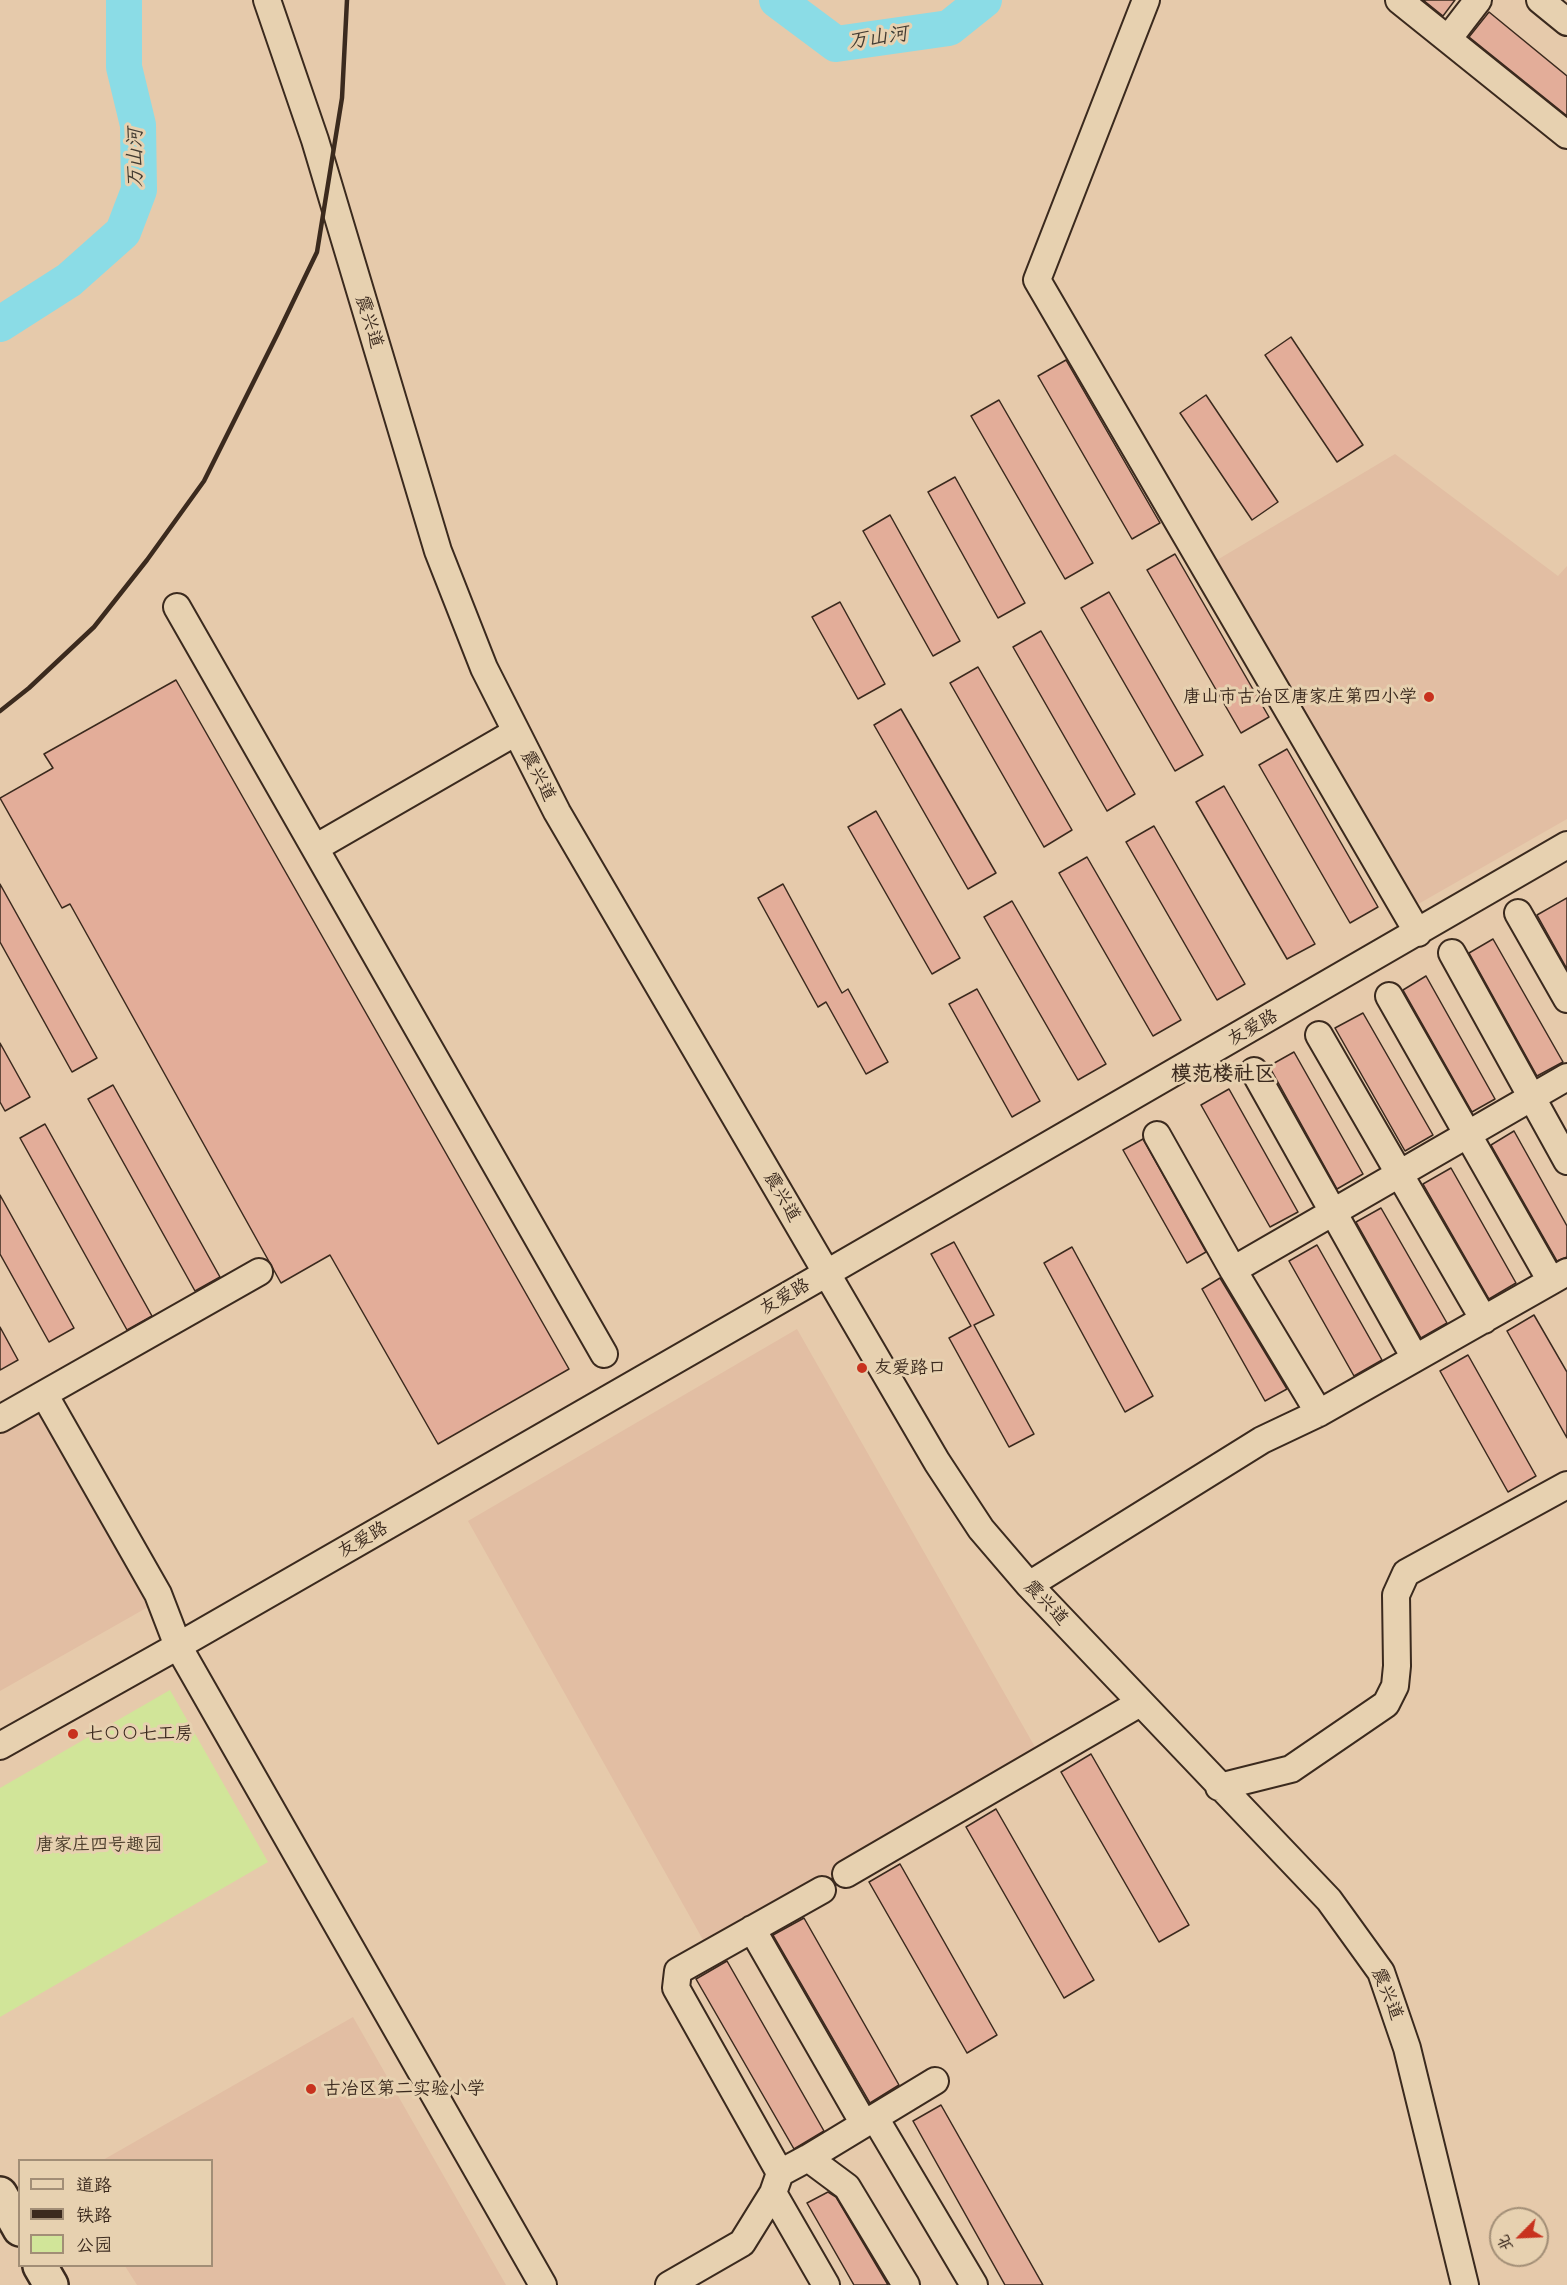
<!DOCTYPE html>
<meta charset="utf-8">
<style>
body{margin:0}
#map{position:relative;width:1567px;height:2285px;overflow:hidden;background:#e6caab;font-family:"Patrick Hand","LXGW WenKai TC",sans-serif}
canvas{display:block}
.legend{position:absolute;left:18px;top:2159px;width:195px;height:108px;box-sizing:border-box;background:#e7d1b0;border:2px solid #a28e76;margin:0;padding:8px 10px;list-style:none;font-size:18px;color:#3b2a1e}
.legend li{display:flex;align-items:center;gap:12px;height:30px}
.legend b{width:30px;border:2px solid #a28e76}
.north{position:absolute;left:1489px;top:2207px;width:60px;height:60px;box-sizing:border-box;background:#e7d1b0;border:2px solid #a28e76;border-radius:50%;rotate:246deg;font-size:16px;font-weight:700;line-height:24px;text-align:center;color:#3b2a1e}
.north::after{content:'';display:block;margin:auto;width:21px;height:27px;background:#c8321e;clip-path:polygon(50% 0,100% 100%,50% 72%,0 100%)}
</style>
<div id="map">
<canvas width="1567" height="2285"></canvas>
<ul class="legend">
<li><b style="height:8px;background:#e7d1b0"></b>道路</li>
<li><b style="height:8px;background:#3b2a1e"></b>铁路</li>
<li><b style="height:16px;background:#d1e599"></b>公园</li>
</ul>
<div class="north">北</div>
</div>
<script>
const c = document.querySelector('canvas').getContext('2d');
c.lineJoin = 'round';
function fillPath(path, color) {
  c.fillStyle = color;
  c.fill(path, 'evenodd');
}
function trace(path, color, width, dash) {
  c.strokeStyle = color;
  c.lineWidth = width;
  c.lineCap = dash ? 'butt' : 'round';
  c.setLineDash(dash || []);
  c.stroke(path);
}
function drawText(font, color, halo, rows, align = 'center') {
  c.font = font + ' "Patrick Hand","LXGW WenKai TC",sans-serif';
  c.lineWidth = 6;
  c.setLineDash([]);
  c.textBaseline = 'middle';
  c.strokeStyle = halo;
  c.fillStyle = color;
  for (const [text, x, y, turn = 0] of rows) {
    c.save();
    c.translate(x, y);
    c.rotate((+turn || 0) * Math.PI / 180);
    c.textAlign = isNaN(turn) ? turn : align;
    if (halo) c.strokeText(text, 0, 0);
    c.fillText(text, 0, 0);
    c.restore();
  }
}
fillPath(new Path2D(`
 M1395 454 1558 576 1567 566V819L1413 907 1212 563Z
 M797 1329 1039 1754 707 1947 468 1521Z
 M37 1412 148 1607 0 1691V1434Z
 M353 2017 506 2285H137L125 2266H212V2160H103Z`), '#e2bea3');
fillPath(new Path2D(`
 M170 1690 268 1862 0 2017V1788Z`), '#d1e599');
trace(new Path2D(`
 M777 0 836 44 949 28 984 0
 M0 324 69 280 123 232 139 190 138 125 124 67V0`), '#8bdce6', 36);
const building = new Path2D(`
 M1423 0H1455L1443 16Z
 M1489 12 1567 76V116L1469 37Z
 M1291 337 1363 445 1337 462 1265 355Z
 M1066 360 1160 523 1132 539 1038 376Z
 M1206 395 1278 502 1252 520 1180 413Z
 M999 400 1093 563 1065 579 971 416Z
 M955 477 1025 603 998 618 928 492Z
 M890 515 960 641 933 656 863 531Z
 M1175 554 1269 717 1241 733 1147 570Z
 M1109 592 1203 755 1175 771 1081 608Z
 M840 602 885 684 858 699 812 617Z
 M1041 631 1135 794 1107 811 1013 647Z
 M978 667 1072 830 1044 847 950 683Z
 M176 680 569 1369 438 1444 330 1255 281 1283 70 904 62 908 0 798 53 768 44 754Z
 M901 709 996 873 968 889 874 725Z
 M1287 749 1378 907 1350 923 1259 765Z
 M1224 786 1315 944 1287 959 1196 802Z
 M876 811 960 958 932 974 848 827Z
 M1154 826 1245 984 1217 1000 1126 842Z
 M1087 857 1181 1020 1153 1036 1059 873Z
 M0 884 97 1058 72 1072 0 942Z
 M783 884 842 993 848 989 888 1062 866 1074 826 1002 818 1007 758 898Z
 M1567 898V969L1537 915Z
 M1012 901 1106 1064 1078 1080 984 917Z
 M1493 939 1563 1062 1537 1076 1469 953Z
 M1426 976 1495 1099 1472 1112 1403 990Z
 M977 989 1040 1101 1012 1117 949 1004Z
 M1363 1013 1433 1135 1405 1151 1335 1028Z
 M0 1043 30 1097 5 1111 0 1102Z
 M1294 1052 1363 1174 1337 1189 1269 1066Z
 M113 1085 220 1277 195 1291 88 1099Z
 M1229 1089 1298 1212 1270 1227 1201 1105Z
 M45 1124 152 1316 127 1330 20 1138Z
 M1514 1131 1567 1226V1257L1557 1261 1491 1145Z
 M1143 1139 1206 1252 1187 1263 1123 1150Z
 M1451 1168 1516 1283 1489 1299 1423 1184Z
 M0 1195 74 1328 49 1342 0 1254Z
 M1381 1208 1447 1323 1421 1338 1356 1222Z
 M954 1242 994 1315 974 1325 1034 1434 1009 1447 949 1338 971 1326 931 1254Z
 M1317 1245 1382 1360 1354 1376 1289 1261Z
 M1072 1247 1153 1396 1125 1412 1044 1263Z
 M1220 1278 1287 1389 1265 1401 1202 1289Z
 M1534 1315 1567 1372V1438L1507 1331Z
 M0 1327 18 1360 0 1370Z
 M1468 1355 1536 1476 1508 1492 1440 1371Z
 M1091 1754 1189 1925 1159 1942 1061 1772Z
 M996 1809 1094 1980 1064 1998 966 1827Z
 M900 1864 997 2035 967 2053 869 1882Z
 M804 1918 899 2085 870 2103 773 1935Z
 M727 1961 824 2131 794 2149 696 1979Z
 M941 2105 1043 2285H1005L913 2121Z
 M828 2192 836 2197 888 2285H854L807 2203Z`);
fillPath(building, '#e3ad99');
trace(building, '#3b2a1e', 1.5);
const minor = new Path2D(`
 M267 0 315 140 438 551 484 668 557 812 937 1462 981 1529 1029 1585 1329 1900 1381 1972 1407 2048 1465 2285
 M1146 0 1037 280 1418 933
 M1399 0 1567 135
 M1540 0 1567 22
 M1448 39 1478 0
 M177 607 604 1354
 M315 848 516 732
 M1518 913 1567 999
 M1452 953 1567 1161
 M1389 996 1551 1281
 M1319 1035 1484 1320
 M1254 1071 1415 1358
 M1157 1135 1233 1270 1319 1413
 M1233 1270 1567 1077
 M44 1394 158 1594 178 1646 543 2285
 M0 1419 259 1272
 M1029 1585 1262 1440 1319 1413 1567 1272
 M0 1746 178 1646 827 1273 1567 845
 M1219 1787 1291 1769 1386 1704 1395 1686 1397 1666 1396 1595 1406 1573 1567 1485
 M846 1874 1140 1703
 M752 1929 864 2124
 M875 2118 974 2285
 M808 2158 847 2187 906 2285
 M780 2173 808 2158 935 2081
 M773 2193 826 2285
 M669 2285 742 2243 773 2193 780 2173 676 1988 678 1971 822 1890`);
const major = new Path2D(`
 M0 2194 20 2229
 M40 2266 51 2285`);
trace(minor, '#3b2a1e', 30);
trace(major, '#3b2a1e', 38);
trace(minor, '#e7d1b0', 26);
trace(major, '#e7d1b0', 33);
trace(new Path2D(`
 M0 711 29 688 94 627 147 560 204 481 278 333 317 252 342 98 347 0`), '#3b2a1e', 4.5);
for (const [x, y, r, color] of [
 [1429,697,6,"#c8321e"],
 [862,1368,6,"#c8321e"],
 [73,1734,6,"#c8321e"],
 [311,2089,6,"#c8321e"]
]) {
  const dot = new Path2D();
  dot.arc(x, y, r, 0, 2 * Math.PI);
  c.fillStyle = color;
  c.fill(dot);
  trace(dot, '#e7d1b0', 2);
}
drawText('18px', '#3b2a1e', '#e7d1b0', [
 ["震兴道",369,322,73],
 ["震兴道",538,776,63],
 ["友爱路",1253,1028,-30],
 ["震兴道",782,1197,60],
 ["友爱路",785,1297,-30],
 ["友爱路",363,1540,-30],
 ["震兴道",1046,1603,47],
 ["震兴道",1387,1994,68]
]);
drawText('18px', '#3b2a1e', '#e7d1b0', [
 ["唐山市古冶区唐家庄第四小学",1417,697,"right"],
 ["友爱路口",874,1368],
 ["七〇〇七工房",85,1734],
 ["古冶区第二实验小学",323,2089]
], 'left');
drawText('18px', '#4a3d2a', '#e7d1b0', [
 ["唐家庄四号趣园",99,1845]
]);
drawText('italic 20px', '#433c32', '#e7d1b0', [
 ["万山河",878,38,-8],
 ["万山河",136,158,-90]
]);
drawText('bold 21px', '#3b2a1e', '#e7d1b0', [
 ["模范楼社区",1223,1074]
]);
</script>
